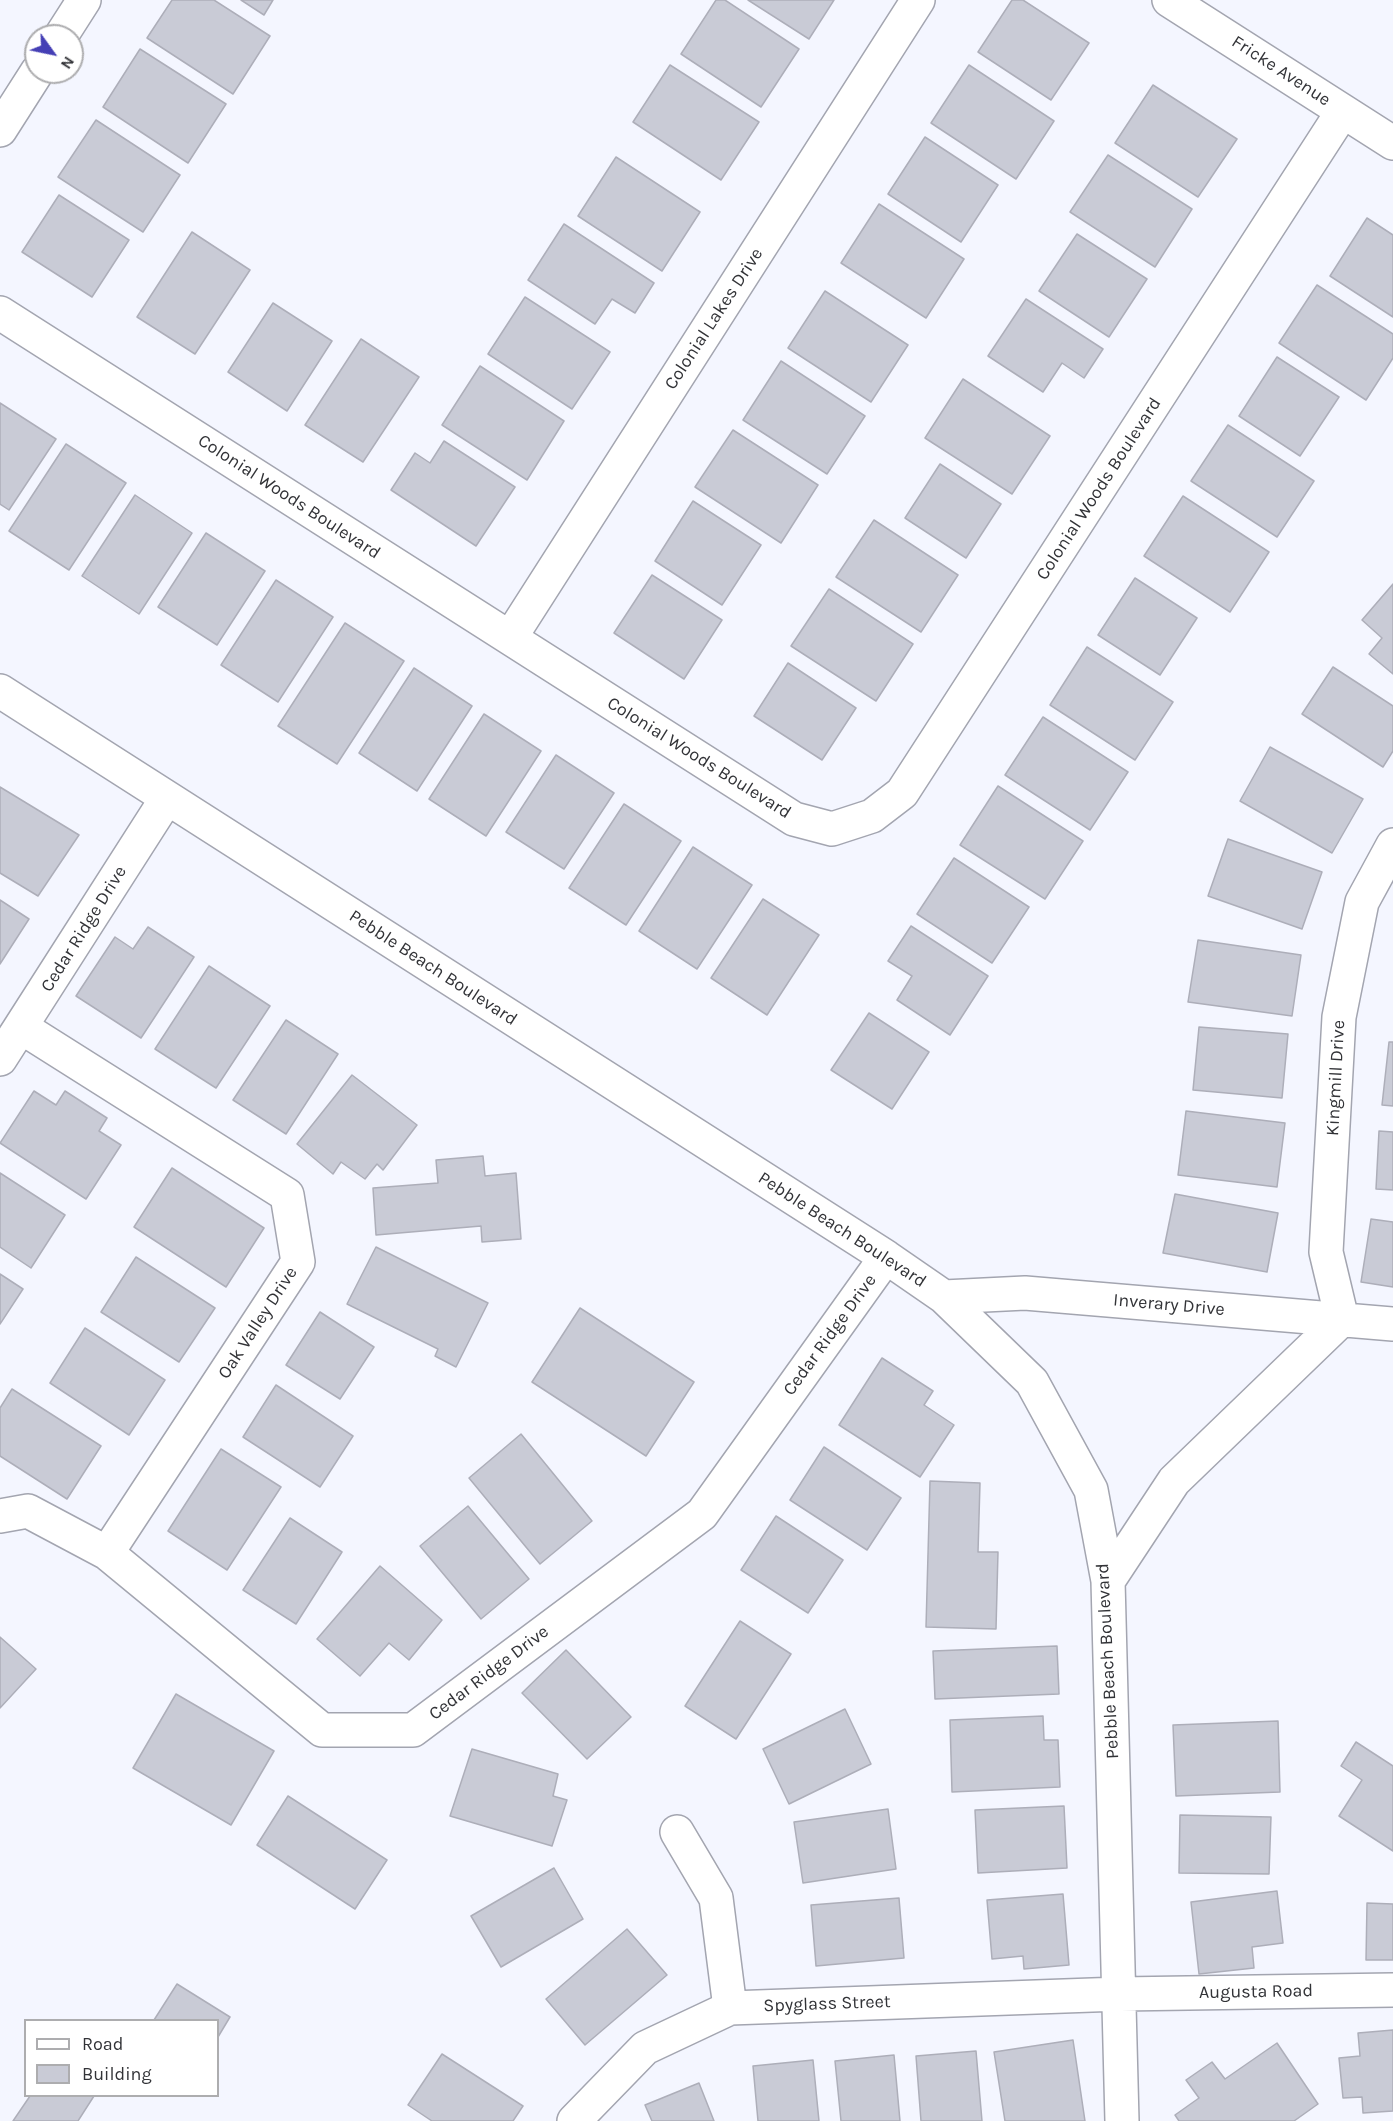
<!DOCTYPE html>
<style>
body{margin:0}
#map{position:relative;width:1393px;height:2121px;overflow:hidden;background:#f4f6ff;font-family:Karla,sans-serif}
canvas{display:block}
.legend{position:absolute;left:24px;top:2019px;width:195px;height:78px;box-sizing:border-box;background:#fff;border:2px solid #adadaf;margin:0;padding:8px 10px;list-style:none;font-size:18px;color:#323337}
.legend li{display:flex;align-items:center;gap:12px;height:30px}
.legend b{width:30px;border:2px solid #adadaf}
.north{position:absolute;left:24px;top:24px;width:60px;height:60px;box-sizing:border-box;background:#fff;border:2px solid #adadaf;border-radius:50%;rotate:123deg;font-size:16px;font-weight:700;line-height:24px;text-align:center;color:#323337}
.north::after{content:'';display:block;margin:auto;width:21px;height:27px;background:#453fb5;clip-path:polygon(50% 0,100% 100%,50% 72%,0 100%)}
</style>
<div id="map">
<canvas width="1393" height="2121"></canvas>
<ul class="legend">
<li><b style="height:8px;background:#fff"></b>Road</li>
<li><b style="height:16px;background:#c9cbd6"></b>Building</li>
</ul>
<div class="north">N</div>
</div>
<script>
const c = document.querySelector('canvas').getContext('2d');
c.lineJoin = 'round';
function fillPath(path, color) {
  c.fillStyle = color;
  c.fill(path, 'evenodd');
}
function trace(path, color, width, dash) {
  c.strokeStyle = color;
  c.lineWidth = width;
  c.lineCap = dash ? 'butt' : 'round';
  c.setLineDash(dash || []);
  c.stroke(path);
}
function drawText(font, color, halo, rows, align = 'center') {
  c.font = font + ' Karla,sans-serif';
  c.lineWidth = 5;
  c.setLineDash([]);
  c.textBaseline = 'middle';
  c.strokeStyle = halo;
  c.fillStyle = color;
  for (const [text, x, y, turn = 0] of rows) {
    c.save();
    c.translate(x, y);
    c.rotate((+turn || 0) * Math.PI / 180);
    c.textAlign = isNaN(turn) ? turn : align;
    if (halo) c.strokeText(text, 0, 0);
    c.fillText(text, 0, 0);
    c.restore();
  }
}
const building = new Path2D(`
 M172 0H214L270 36 233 94 147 38Z
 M241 0H273L264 15Z
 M716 0H725L799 49 761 107 681 54Z
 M748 0H834L809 39Z
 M1012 0H1023L1089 43 1051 100 978 52Z
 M140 49 226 104 188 163 103 107Z
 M670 65 759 122 721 180 633 122Z
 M969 65 1054 121 1016 179 931 123Z
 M1153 85 1237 139 1198 197 1115 143Z
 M96 120 180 175 143 232 58 177Z
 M925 137 998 185 961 242 888 194Z
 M1108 155 1192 209 1155 267 1070 212Z
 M616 157 700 212 662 271 578 216Z
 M59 195 129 240 92 297 22 252Z
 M879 204 964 259 926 318 841 263Z
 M1367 218 1393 235V317L1330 276Z
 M564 224 654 283 635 313 612 299 595 324 528 280Z
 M192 232 250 270 195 354 137 317Z
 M1077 234 1147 279 1109 337 1039 291Z
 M1317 285 1393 334V358L1366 400 1279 343Z
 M825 291 908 345 871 402 788 348Z
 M525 297 610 352 572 409 488 354Z
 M1026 299 1103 349 1084 378 1062 363 1043 392 988 356Z
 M273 303 332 341 287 411 228 372Z
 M361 339 419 377 363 462 305 425Z
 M1277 357 1339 397 1300 456 1239 416Z
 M781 361 865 416 827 474 743 420Z
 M480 366 564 421 527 480 442 425Z
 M963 379 1050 436 1012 494 925 438Z
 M0 403 56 439 9 510 0 504Z
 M1228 425 1314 481 1277 537 1191 481Z
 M733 430 818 485 781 543 695 487Z
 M444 441 515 487 476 546 391 490 415 453 430 463Z
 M66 444 126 483 69 570 9 531Z
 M940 464 1001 504 966 558 905 518Z
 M135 495 192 533 139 614 82 576Z
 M1183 496 1269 552 1230 612 1144 556Z
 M693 501 761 545 722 605 655 561Z
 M874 520 958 575 921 632 836 577Z
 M206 533 265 571 217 645 158 607Z
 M652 575 722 620 684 679 614 633Z
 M1135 578 1197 618 1160 675 1098 635Z
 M276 580 333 617 278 702 221 665Z
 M1393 584V674L1369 654 1382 638 1362 620Z
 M829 589 913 644 876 701 791 646Z
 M345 623 404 661 337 764 278 726Z
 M1087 647 1173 702 1135 760 1050 705Z
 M788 663 856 708 822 760 754 716Z
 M1333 667 1393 706V751L1383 767 1302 714Z
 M414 668 472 706 417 791 359 753Z
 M484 714 541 751 486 836 429 799Z
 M1043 717 1128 772 1090 830 1005 775Z
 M1270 747 1363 799 1332 853 1240 801Z
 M556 755 614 793 564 869 506 832Z
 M998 786 1083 841 1045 899 960 845Z
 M0 787 79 835 38 896 0 873Z
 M624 804 681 841 626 925 569 888Z
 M1228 839 1322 872 1302 929 1208 896Z
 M693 847 752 885 697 969 639 931Z
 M954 858 1029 907 992 963 917 914Z
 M763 899 819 935 767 1015 711 978Z
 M0 900 29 919 0 964Z
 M911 926 988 976 950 1035 897 1000 912 976 888 961Z
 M148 927 194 957 141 1038 76 996 115 937 133 949Z
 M1198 940 1301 955 1292 1016 1188 1002Z
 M209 966 270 1006 216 1088 155 1049Z
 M869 1013 929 1052 892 1109 831 1070Z
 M286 1020 338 1054 286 1134 233 1100Z
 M1199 1027 1288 1034 1282 1098 1193 1090Z
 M1389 1042H1393V1106L1382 1105Z
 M352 1075 417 1125 383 1170 377 1164 365 1179 341 1162 333 1174 297 1144Z
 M34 1091 56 1105 65 1091 107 1118 99 1131 121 1145 86 1199 0 1143Z
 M1186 1111 1285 1123 1277 1187 1178 1175Z
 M1379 1131 1393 1132V1190L1376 1189Z
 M483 1156 485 1176 516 1173 521 1239 482 1242 481 1226 376 1235 373 1188 438 1183 436 1160Z
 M172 1168 264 1228 226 1287 134 1227Z
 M0 1173 65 1215 31 1268 0 1247Z
 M1175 1194 1278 1213 1267 1272 1163 1253Z
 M1371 1219 1393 1222V1287L1361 1282Z
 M376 1247 488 1303 456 1367 435 1356 438 1349 347 1304Z
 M136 1257 215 1308 179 1362 101 1312Z
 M0 1274 23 1289 0 1324Z
 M580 1308 694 1382 646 1456 532 1382Z
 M320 1312 374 1347 340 1399 286 1365Z
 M85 1328 165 1380 129 1435 50 1383Z
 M882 1358 933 1391 924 1405 954 1425 920 1477 839 1425Z
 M276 1385 353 1436 320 1487 243 1437Z
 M12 1389 101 1446 67 1499 0 1456V1408Z
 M521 1434 592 1521 540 1564 469 1478Z
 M824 1447 901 1498 867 1550 790 1500Z
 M221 1449 281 1487 227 1570 168 1531Z
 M930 1481 980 1483 978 1552H998L996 1629 926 1627Z
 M468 1506 529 1579 481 1619 420 1546Z
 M776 1516 843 1560 808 1613 741 1570Z
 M290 1518 342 1552 296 1624 243 1590Z
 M380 1566 442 1620 409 1660 389 1643 360 1676 317 1639Z
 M740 1621 791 1654 736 1739 685 1706Z
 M0 1637 36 1669 0 1708Z
 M1057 1646 1059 1694 935 1699 933 1651Z
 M566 1650 631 1717 587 1759 522 1693Z
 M176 1694 274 1751 231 1825 133 1768Z
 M845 1709 871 1764 789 1804 763 1749Z
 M1043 1716 1044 1740H1058L1060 1787 952 1792 950 1720Z
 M1278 1721 1280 1792 1176 1796 1173 1725Z
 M1356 1742 1393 1766V1851L1339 1816 1362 1780 1341 1766Z
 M472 1749 558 1774 553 1796 567 1800 552 1846 450 1816Z
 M288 1796 387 1860 355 1909 257 1845Z
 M1064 1806 1067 1868 978 1873 975 1810Z
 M888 1809 896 1869 803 1883 794 1822Z
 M1180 1815 1271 1817 1269 1874 1179 1873Z
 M554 1868 583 1919 501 1967 471 1916Z
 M1277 1891 1283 1943 1252 1947 1254 1968 1199 1974 1191 1902Z
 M1063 1894 1069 1965 1024 1969 1023 1956 992 1959 987 1900Z
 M899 1898 904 1958 816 1966 811 1905Z
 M1367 1903 1393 1904V1960H1366Z
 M627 1929 667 1975 585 2045 546 1999Z
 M177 1984 230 2017 218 2037V2020H154Z
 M1393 2030V2111L1363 2113 1362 2097 1343 2098 1339 2058 1360 2056 1358 2033Z
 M1073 2040 1085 2121H1005L994 2052Z
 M1277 2043 1318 2104 1294 2121H1179L1175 2115 1199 2098 1186 2080 1212 2062 1225 2079Z
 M976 2051 982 2121H921L916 2056Z
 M442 2054 523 2106 513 2121H432L408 2105Z
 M894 2055 900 2121H841L835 2061Z
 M813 2060 819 2121H758L753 2066Z
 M699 2083 714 2121H652L645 2105Z
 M30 2096H94L78 2121H13Z`);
fillPath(building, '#c9cbd6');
trace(building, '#adaeb9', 1.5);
const street = new Path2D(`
 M1169 0 1393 143
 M61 36 84 0
 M0 130 37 72
 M0 313 794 819 832 829 872 816 902 793 1343 111
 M510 638 918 0
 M0 691 886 1257 944 1297 1032 1382 1091 1490 1108 1581 1122 2121
 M21 1027 287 1195 298 1262 107 1553
 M0 1059 167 798
 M944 1297 1025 1293 1393 1324
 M0 1516 28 1511 107 1553 322 1730H413L702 1514 886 1257
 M1108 1581 1174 1481 1342 1319 1326 1252 1339 1017 1362 902 1393 845
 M677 1832 716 1898 730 2008
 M574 2121 645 2048 730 2008 1120 1994 1393 1990`);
trace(street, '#a3a5b0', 36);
trace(street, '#fff', 33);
drawText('18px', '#323337', '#fff', [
 ["Fricke Avenue",1281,71,33],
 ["Colonial Lakes Drive",714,319,-57],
 ["Colonial Woods Boulevard",1099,489,-57],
 ["Colonial Woods Boulevard",289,497,33],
 ["Colonial Woods Boulevard",699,758,32],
 ["Cedar Ridge Drive",84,929,-58],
 ["Pebble Beach Boulevard",433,968,33],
 ["Kingmill Drive",1336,1078,-87],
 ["Pebble Beach Boulevard",842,1230,33],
 ["Inverary Drive",1169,1305,5],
 ["Oak Valley Drive",258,1323,-57],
 ["Cedar Ridge Drive",830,1335,-54],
 ["Pebble Beach Boulevard",1108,1661,-93],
 ["Cedar Ridge Drive",489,1673,-37],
 ["Augusta Road",1256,1992,-1],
 ["Spyglass Street",827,2004,-2]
]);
</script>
